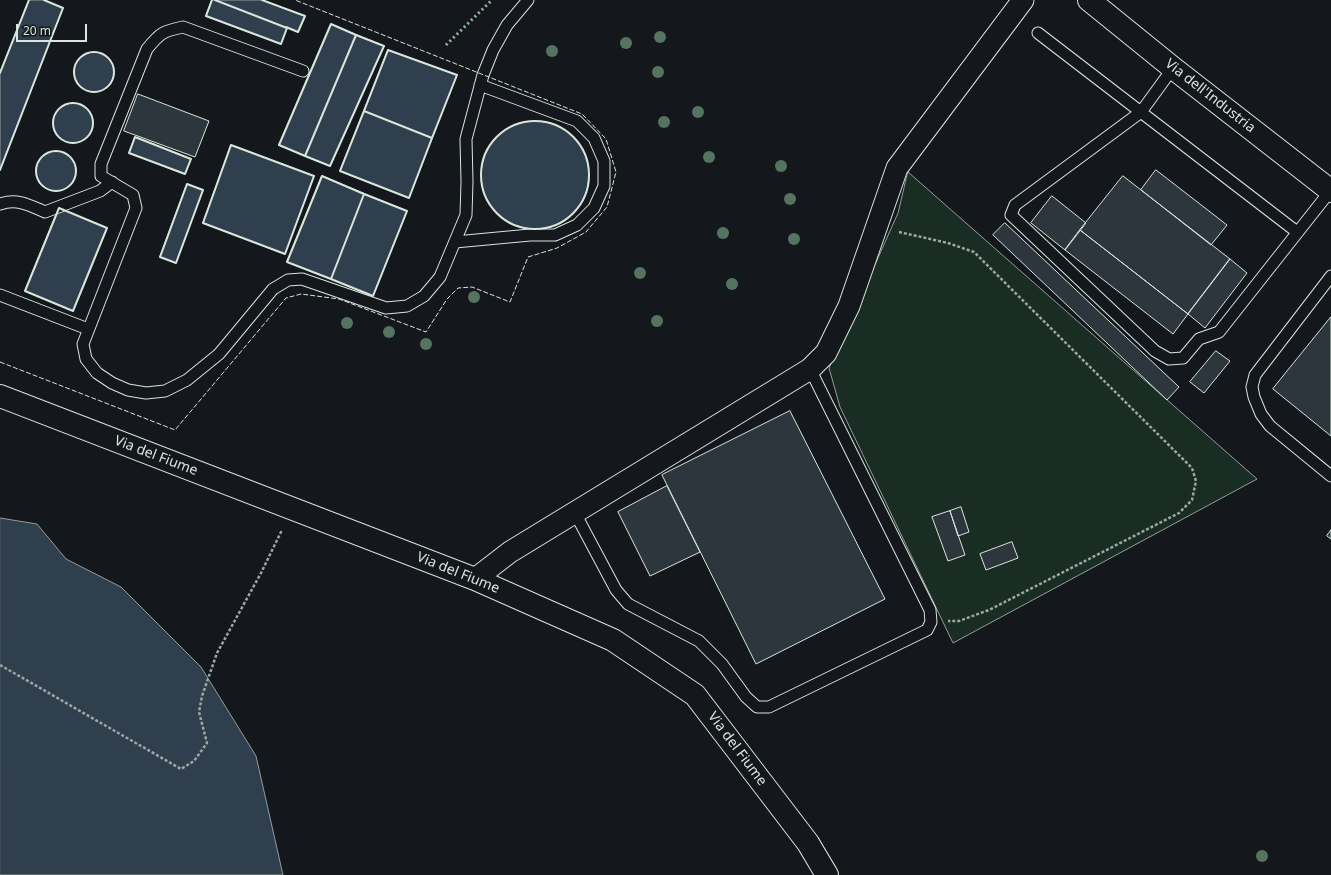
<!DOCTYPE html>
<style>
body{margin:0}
#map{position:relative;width:1331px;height:875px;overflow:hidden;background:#14181c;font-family:"Noto Sans",sans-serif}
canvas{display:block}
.scale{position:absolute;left:16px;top:24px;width:71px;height:18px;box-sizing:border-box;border:2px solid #d8e6dc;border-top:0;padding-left:5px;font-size:12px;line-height:14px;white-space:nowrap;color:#d8e6dc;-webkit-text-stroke:3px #14181c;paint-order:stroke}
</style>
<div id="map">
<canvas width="1331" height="875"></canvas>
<div class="scale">20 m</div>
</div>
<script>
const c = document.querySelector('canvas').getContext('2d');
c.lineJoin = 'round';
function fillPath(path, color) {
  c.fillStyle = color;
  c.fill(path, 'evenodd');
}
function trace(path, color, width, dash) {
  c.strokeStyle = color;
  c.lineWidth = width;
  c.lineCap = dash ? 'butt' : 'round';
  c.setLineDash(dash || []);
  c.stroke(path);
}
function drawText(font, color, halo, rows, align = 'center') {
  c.font = font + ' "Noto Sans",sans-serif';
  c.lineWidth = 3;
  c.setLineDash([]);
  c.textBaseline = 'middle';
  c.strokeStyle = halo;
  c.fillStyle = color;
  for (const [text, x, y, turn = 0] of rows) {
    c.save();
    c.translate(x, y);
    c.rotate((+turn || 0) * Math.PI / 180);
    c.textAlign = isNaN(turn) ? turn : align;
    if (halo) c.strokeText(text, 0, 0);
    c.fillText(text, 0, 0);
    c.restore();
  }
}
const green = new Path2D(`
 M908 172 1257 479 953 643 840 407 829 368 898 213Z`);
fillPath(green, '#1a2d24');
trace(green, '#939e99', 1);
const water = new Path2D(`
 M29 0H44L63 8 0 170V73Z
 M212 0H262L305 16 298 32 287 28 281 44 206 16Z
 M331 24 384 46 330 166 279 145Z
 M388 50 457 75 409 198 340 171Z
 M74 72a20 20 0 1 1 40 0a20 20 0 1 1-40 0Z
 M53 123a20 20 0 1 1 40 0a20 20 0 1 1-40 0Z
 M481 175a54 54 0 1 1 108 0a54 54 0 1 1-108 0Z
 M135 137 191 159 185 174 129 153Z
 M231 145 314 176 285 254 203 223Z
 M36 171a20 20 0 1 1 40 0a20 20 0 1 1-40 0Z
 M322 176 407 211 373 296 287 262Z
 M187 184 203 190 176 263 160 257Z
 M59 208 107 228 73 311 25 291Z
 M0 518 37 524 66 559 121 587 201 667 256 756 283 875H0Z`);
fillPath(water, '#2f3f4d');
trace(water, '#939e99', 1);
const building = new Path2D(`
 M138 94 209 121 195 157 124 131Z
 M1156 170 1227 225 1211 245 1141 190Z
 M1123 176 1230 259 1188 314 1080 230Z
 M1052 196 1086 223 1065 250 1031 223Z
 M1005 223 1179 387 1167 400 993 235Z
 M1080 230 1188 314 1173 334 1065 250Z
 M1230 259 1247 273 1205 328 1188 314Z
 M1331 317V436L1273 389Z
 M1216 351 1230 361 1204 393 1190 382Z
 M790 411 885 599 756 664 662 475Z
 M667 486 700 552 650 576 618 512Z
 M961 507 969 532 958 536 950 511Z
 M950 511 965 555 948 561 932 517Z
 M1331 530V539L1327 536Z
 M1012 542 1018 558 986 570 980 554Z`);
fillPath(building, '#2c363c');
trace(building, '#d8e6dc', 1);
const lane = new Path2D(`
 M1038 33 1297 232
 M1173 68 1141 112 1015 205 1011 215 1155 351 1169 359 1183 358 1199 339 1219 332 1331 190
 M303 71 183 27C163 31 160 33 147 49L101 164V176L133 195 136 208 83 344 86 359 97 373 112 383 128 390 146 393 165 391 187 380 219 354 273 289 288 280 302 279 386 308 407 306 424 296 440 277 466 215 467 182 466 139 483 75 493 50 507 25 528 0
 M0 204C17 198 29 205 45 212L100 191 112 182
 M455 242 530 235H555L577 225 594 208 604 186V161L594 138 577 121 480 85
 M1331 276 1255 375 1252 387 1254 397 1261 414 1270 426 1331 476
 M0 295 88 329
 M575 513 616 590 628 604 699 641 722 664 746 697 757 707H769L927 630 931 622 930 610 810 369`);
const street = new Path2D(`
 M475 579 510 552 810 369 826 353 849 306 897 168 1023 0`);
const secondary = new Path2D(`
 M1089 0 1173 68 1331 191
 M0 396 475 579 613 640 695 695 808 843 827 875`);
trace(lane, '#d8e6dc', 13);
trace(street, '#d8e6dc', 23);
trace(secondary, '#d8e6dc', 24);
trace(new Path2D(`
 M899 232 948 243 974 252 1192 468 1196 481 1192 500 1179 513 989 610 959 621H948
 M0 665 181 769 194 761 207 743 199 712 202 696 217 653 261 573 282 530`), '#9da8a2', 2.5, [3, 2]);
trace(lane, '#14181c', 11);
trace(street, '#14181c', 21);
trace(secondary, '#14181c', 22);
trace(new Path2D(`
 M446 45 492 0`), '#8ac095', 3, [2, 3]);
trace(new Path2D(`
 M0 362 175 430 286 298 301 294 339 299 426 332 447 299 458 288 472 287 510 302 528 257 557 248 586 232 607 207 616 172 606 139 582 114 295 0`), '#d8e6dc', 1, [5, 2]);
trace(new Path2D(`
 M212 0 206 16 281 44 287 28 215 0
 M262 0 305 16 298 32 286 27
 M331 24 356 35 305 156 279 145Z
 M356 35 384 46 330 166 305 156Z
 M388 50 457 75 432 138 364 111Z
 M74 72a20 20 0 1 1 40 0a20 20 0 1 1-40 0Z
 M0 73 29 0
 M53 123a20 20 0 1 1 40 0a20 20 0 1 1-40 0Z
 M364 111 432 138 409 198 340 171Z
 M481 175a54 54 0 1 1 108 0a54 54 0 1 1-108 0Z
 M135 137 191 159 185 174 129 153Z
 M231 145 314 176 285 254 203 223Z
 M36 171a20 20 0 1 1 40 0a20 20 0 1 1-40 0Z
 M0 170 63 8 44 0
 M322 176 364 194 331 279 287 262Z
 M187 184 203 190 176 263 160 257Z
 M364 194 407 211 373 296 331 279Z
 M59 208 107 228 73 311 25 291Z`), '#d8e6dc', 2);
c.fillStyle = '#55745f';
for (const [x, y] of [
 [660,37],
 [626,43],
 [552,51],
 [658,72],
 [698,112],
 [664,122],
 [709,157],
 [781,166],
 [790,199],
 [723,233],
 [794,239],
 [640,273],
 [732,284],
 [474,297],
 [657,321],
 [347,323],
 [389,332],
 [426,344],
 [1262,856]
]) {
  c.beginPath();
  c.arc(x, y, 6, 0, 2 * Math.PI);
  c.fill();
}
drawText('14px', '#d8e6dc', '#14181c', [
 ["Via dell'Industria",1210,96,38],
 ["Via del Fiume",156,456,21],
 ["Via del Fiume",458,573,22],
 ["Via del Fiume",737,749,53]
]);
</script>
